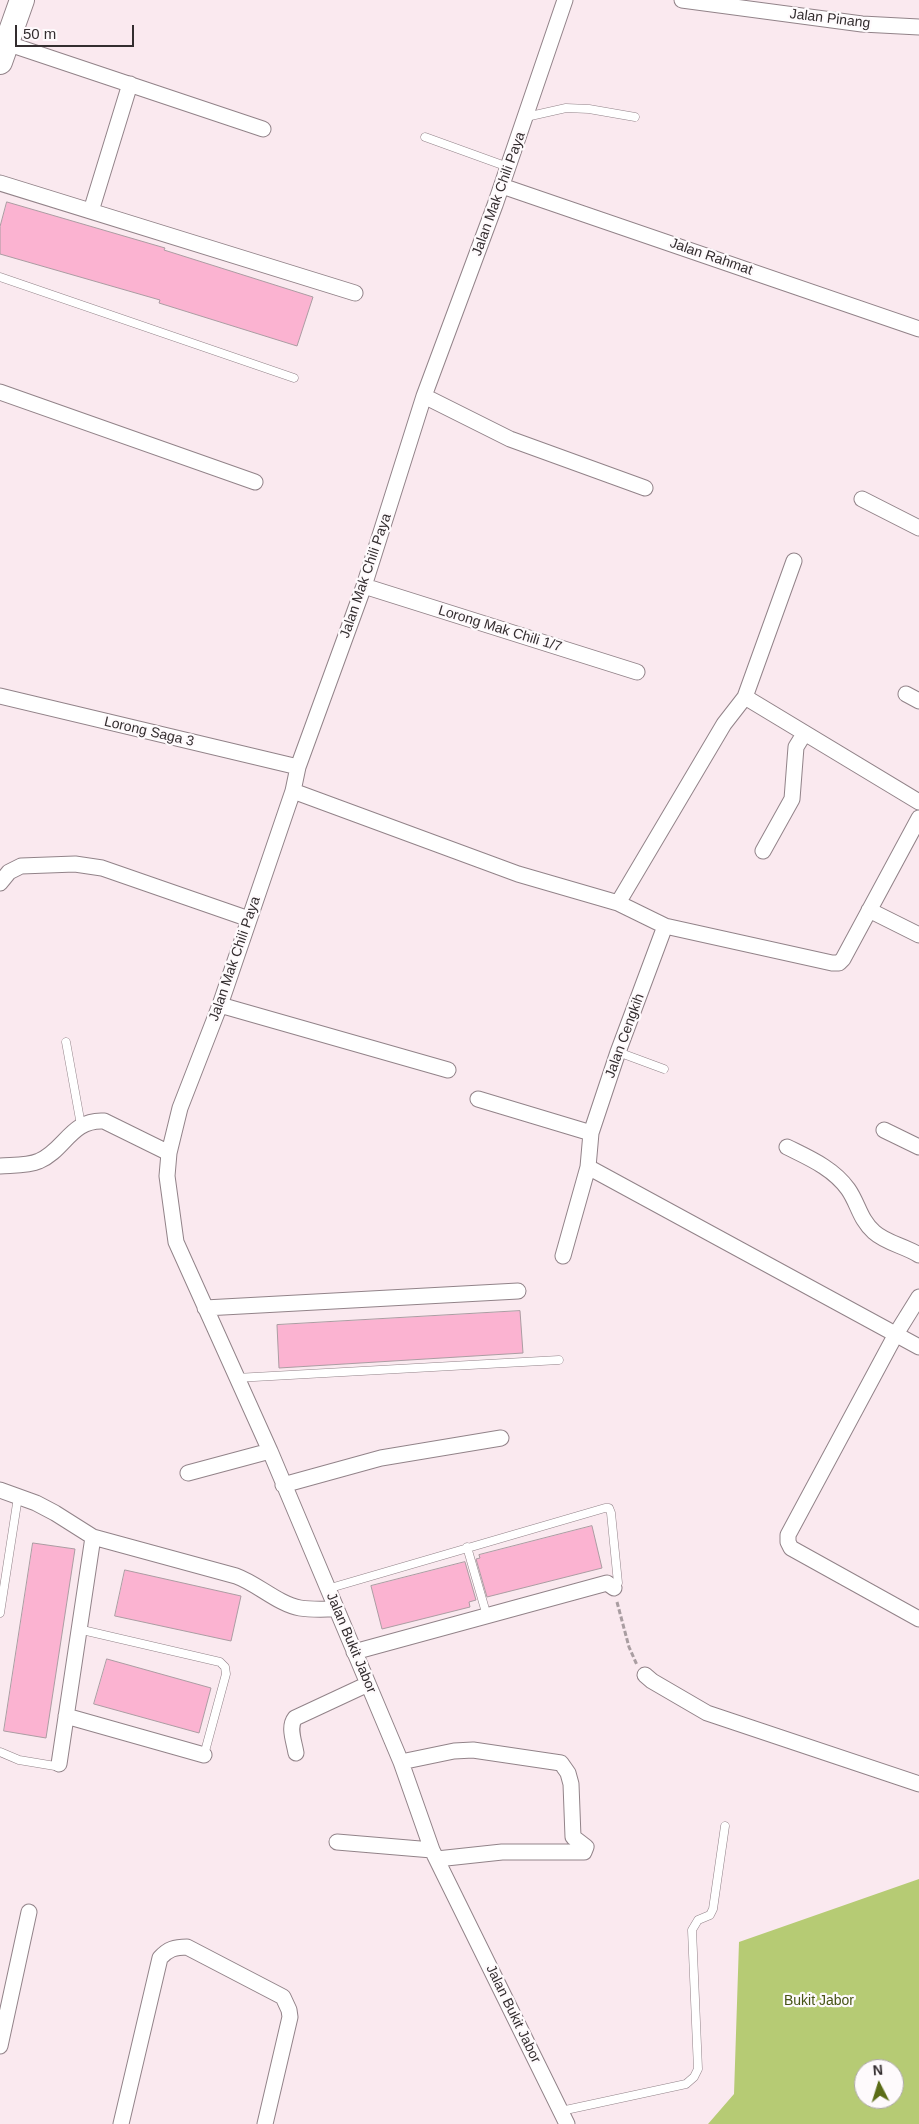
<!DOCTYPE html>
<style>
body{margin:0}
#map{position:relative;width:919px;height:2124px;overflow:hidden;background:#fae9ef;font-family:Arial,sans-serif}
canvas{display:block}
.north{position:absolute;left:854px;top:2059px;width:50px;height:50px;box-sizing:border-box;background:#fefafc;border:1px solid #ada8aa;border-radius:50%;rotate:355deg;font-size:14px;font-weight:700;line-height:20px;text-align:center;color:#332d2f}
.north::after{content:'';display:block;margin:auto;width:18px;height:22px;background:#5b6c17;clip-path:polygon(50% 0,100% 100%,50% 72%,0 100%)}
.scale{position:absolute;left:15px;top:25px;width:119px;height:22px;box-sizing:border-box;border:2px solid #332d2f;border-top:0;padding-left:6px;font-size:15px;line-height:18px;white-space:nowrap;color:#332d2f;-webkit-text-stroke:4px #fefafc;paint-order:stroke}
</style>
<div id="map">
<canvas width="919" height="2124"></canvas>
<div class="north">N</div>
<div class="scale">50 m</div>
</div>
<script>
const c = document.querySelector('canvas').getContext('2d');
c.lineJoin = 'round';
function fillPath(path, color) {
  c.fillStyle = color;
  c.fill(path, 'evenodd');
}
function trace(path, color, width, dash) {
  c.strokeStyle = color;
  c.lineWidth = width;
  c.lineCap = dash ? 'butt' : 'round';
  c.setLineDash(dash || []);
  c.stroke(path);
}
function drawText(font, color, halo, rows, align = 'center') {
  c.font = font + ' Arial,sans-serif';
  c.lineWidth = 4.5;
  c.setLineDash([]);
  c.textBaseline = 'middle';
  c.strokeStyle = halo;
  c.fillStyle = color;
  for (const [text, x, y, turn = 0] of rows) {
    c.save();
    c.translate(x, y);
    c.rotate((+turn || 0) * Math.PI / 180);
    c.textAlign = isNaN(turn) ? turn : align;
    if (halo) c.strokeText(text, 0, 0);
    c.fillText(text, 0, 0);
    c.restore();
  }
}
fillPath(new Path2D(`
 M919 1879V2124H708L734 2094 739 1942ZM864 2069H894V2099H864Z`), '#b6cb74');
const building = new Path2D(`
 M7 202 165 248 164 250 313 297 297 346 159 303 160 300 0 254V227Z
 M520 1311 523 1353 279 1368 277 1325Z
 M592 1526 602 1568 487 1597 476 1559 480 1558 479 1555Z
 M33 1543 75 1549 46 1738 4 1731Z
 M465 1562 476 1600 469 1602 470 1607 382 1629 371 1586Z
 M125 1570 241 1596 231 1641 115 1616Z
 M107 1659 211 1688 199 1733 94 1704Z`);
fillPath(building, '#fbb3d1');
trace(building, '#ab9ca2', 1);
const service = new Path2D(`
 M526 117 566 108 589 109 635 117
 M425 137 508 167
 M0 277 294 378
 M66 1042 81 1125
 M618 1052 664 1069
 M236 1378 559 1360
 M467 1547 487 1616
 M327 1589 605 1508H609L611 1513 618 1583 614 1588
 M0 1613 18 1497
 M78 1629 220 1662 225 1667 226 1674 204 1755
 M0 1752 19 1760 55 1766 59 1764
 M561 2111 686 2084 694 2077 698 2069 692 1930 698 1920 710 1915 713 1909 725 1826`);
const minor = new Path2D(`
 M565 0 495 205 424 396 364 586 298 767 293 791 220 1005 180 1108 169 1153 167 1176 176 1242 270 1451 401 1762 432 1850 567 2124
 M682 0 862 24 919 27
 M6 43 263 129
 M0 183 355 293
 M502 186 919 329
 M91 211 130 84
 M0 392 255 482
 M424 396 510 439 645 488
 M862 499 919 528
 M364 586 637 672
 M906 694 919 701
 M0 696 298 767
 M745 697 794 561
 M293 791 518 874 618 903 665 926 618 1052 591 1133 588 1167 919 1347
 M763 851 792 799 796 747 804 734
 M0 883 9 872 21 866 75 864 102 868 249 919
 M618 903 724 724 745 697 919 802
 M869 910 919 935
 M665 926 832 963H839L843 959 919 818
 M220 1005 448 1070
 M478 1099 591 1133
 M884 1130 919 1147
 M787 1147C809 1158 833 1168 848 1189 858 1203 860 1220 874 1232 886 1243 905 1246 919 1255
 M0 1166C12 1165 28 1166 39 1161 65 1150 71 1119 104 1121L169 1153
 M563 1256 588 1167
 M919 1297 896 1334 788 1535V1542L791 1548 919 1619
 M205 1308 518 1291
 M188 1473 270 1451
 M283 1485 381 1458 501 1438
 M0 1490 36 1503 55 1513 93 1537 236 1576C258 1584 278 1604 300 1608 312 1610 325 1609 336 1609
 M354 1652 607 1583 614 1588
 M645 1675 652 1681 707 1713 919 1784
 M66 1716 204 1755
 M296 1753C294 1741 288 1727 295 1718L368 1684
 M401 1762 454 1751 473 1750 561 1763 568 1773 571 1784 573 1837 586 1847 584 1852H502L437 1859
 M59 1764 93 1537
 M337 1842 432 1850
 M0 2046 29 1912
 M121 2124 160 1958C168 1949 175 1947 187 1947L283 1997 289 2010 290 2017 265 2124`);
const primary = new Path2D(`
 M0 62 22 0`);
trace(service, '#928389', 9);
trace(minor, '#928389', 17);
trace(primary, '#928389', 26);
trace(new Path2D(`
 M617 1602 629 1647 637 1665`), '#a99da1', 3, [5, 2.5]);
trace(service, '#fff', 8);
trace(minor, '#fff', 15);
trace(primary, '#fff', 24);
drawText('14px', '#332d2f', '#fefafc', [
 ["Jalan Pinang",830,19,7],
 ["Jalan Mak Chili Paya",499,194,-70],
 ["Jalan Rahmat",711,257,19],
 ["Jalan Mak Chili Paya",366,576,-71],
 ["Lorong Mak Chili 1/7",500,629,17],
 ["Lorong Saga 3",149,732,13],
 ["Jalan Mak Chili Paya",235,959,-71],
 ["Jalan Cengkih",625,1036,-70],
 ["Jalan Bukit Jabor",351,1643,67],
 ["Jalan Bukit Jabor",513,2014,64]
]);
drawText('14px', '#485516', '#fefafc', [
 ["Bukit Jabor",819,2001]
]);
</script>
